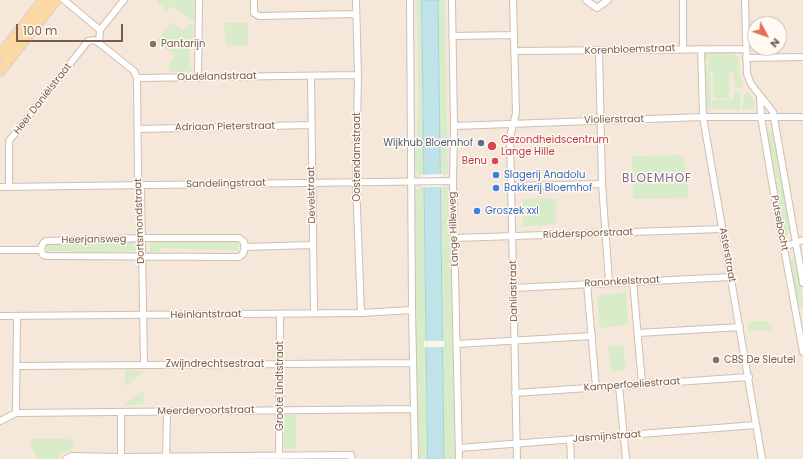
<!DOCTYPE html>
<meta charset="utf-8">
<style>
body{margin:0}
#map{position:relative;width:803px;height:459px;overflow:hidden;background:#fdf6ec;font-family:Poppins,sans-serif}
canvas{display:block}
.north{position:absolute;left:747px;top:16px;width:40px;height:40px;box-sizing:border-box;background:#fffaf3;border:1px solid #cabbb1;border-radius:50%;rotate:131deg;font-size:11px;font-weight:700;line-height:16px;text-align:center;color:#7a5c4d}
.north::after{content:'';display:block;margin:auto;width:14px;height:18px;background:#e76f51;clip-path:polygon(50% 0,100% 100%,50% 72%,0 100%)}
.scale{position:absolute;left:16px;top:24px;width:107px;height:18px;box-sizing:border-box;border:2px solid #7a5c4d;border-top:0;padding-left:5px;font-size:12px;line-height:14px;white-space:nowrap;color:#7a5c4d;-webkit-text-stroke:3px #fffaf3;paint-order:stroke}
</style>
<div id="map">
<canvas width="803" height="459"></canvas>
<div class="north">N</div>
<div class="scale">100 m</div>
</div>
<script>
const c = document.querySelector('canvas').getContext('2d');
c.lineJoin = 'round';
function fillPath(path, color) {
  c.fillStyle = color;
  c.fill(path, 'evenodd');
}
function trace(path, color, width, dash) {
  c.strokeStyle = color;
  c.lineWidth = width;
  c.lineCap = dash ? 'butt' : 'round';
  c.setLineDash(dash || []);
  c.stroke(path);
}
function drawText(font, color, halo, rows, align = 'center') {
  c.font = font + ' Poppins,sans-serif';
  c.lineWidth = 3;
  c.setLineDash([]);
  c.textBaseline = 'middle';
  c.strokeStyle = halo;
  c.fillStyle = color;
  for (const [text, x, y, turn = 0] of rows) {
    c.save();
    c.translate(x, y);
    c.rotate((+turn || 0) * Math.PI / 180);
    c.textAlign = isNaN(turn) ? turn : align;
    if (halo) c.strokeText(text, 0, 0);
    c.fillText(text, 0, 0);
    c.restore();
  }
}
fillPath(new Path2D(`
 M0 0H46L0 58Z
 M61 0H803V459H0V75ZM755 24H779V48H755Z`), '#f5e8da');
fillPath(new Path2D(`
 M158 0H194V22L171 6 167 11 158 3Z
 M416 0H422L424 175H419L414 171 413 150C422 139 417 22 416 0Z
 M438 0H445L448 174H440Z
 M172 22 184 31 191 23 193 26V45L190 46V67H192V72H171L167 67 176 56 157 42Z
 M224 23H248V44L245 46 226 45Z
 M730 52 738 57V65L743 85 740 88H735L733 71 729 72V98L714 99 713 72H710V77H711V109H705V64H709V61H705L704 53Z
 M735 91 741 93 740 109H712V100H733Z
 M748 92 755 102 753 109H742L744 95Z
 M766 130 774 131 780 178H773Z
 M683 155 688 187V198L633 199 632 156Z
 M781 179 791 231 790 233 784 234 774 182Z
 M424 187 428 459H417L414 190Z
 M441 187H447L451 192 455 459H444Z
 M551 198 557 202 556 224 523 227V199Z
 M136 240V251L72 253V251H49V254H45V243H122V241Z
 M150 240H214L215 242H232L233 240H238V251L160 248V252H150Z
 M796 259 803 300V306L796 308 788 260Z
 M626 292 628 325 600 328 597 299 598 296Z
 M766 321 772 325V330L749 331 748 322Z
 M623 345 626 370 611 371 608 346Z
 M125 370 143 371V372L125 387Z
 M142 392 144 393 143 404 125 406V404Z
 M284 415H296V449H284Z
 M30 439H70V441H73V450L61 453 59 459H39L31 446Z`), '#d8ecc9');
const water = new Path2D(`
 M422 0H438L444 459H428Z`);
fillPath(water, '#bfe3e8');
trace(water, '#a5d3da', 1);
fillPath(new Path2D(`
 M442 174V187H422V175Z
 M424 341H444V347H424Z`), '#fdf6ec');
const street = new Path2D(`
 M64 0 100 30
 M254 0V13L259 16 356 14
 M356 0 358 75 356 182 361 313
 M410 0 412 310 415 459
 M452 0 454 126 453 181 459 459
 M513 0 516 113 510 137 517 459
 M586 0 597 8 608 0
 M683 0V48
 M745 0 747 74 751 84 773 112 803 283
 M452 36 514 35
 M99 43 100 30 124 0
 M701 49 703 117 762 459
 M514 51 745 49
 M599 51 602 184 609 282
 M746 58 803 57
 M311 76 314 313
 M137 78 358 75
 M198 78 199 0
 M760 96 761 117 773 188 803 352
 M454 126 703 117H803
 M138 129 311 125
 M512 186 602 184
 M0 187 453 181
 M9 187V141L88 41 94 40 99 43 134 71 137 78 138 175 141 189 144 365
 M142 238H239L244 242C245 247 245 254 239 257L46 256 43 255C40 250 41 244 46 241Z
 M455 238 722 229
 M244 247 313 245
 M784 247 803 240
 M0 250H41
 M633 281 642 384
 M587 284 596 387
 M514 288 731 277
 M0 316 361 313 412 310
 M638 333 740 327
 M457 344 592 336
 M18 366 412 363
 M619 386 626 459
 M515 393 749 377
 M16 413 17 316
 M121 413V457L351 455 352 459
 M0 421 16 413 414 409
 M570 440 571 459
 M459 448 756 425
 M279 458 280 314
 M66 459 72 456 121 457 119 459
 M166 459 167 412`);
const primary = new Path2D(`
 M0 55 44 0
 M0 71 56 0`);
trace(street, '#d1beb0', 8);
trace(primary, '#dad1cd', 12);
trace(street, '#fff', 6);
trace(primary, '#fbd9a5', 10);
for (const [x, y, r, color] of [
 [153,44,4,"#8d6e63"],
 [481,143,4,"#5c6f8a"],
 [492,146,5,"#e0444e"],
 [495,161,4,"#e0444e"],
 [496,175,4,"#3f7fe0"],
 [496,188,4,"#3f7fe0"],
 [477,211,4,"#3f7fe0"],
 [716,360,4,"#8d6e63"]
]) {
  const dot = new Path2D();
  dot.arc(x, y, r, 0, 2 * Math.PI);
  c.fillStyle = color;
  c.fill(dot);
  trace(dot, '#fffaf3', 1.5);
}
drawText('10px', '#785e54', '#fffaf3', [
 ["Pantarijn",161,44],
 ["CBS De Sleutel",724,360]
], 'left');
drawText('10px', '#7a5c4d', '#fffaf3', [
 ["Korenbloemstraat",630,50,-2],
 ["Oudelandstraat",217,77,-1],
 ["Heer Daniëlstraat",43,99,-52],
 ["Violierstraat",614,120,-1],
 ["Adriaan Pieterstraat",225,127,-1],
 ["Oostendamstraat",357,157,-90],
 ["Sandelingstraat",226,184,-1],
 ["Develstraat",312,195,-91],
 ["Dortsmondstraat",140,221,-92],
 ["Putsebocht",779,223,79],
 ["Lange Hilleweg",454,229,-92],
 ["Ridderspoorstraat",588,234,-2],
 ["Heerjansweg",94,240,-1],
 ["Asterstraat",727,255,80],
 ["Ranonkelstraat",622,282,-3],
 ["Dahliastraat",514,291,-91],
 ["Heinlantstraat",206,315,-1],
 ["Zwijndrechtsestraat",215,364],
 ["Kamperfoeliestraat",632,385,-4],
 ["Groote Lindtstraat",280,386,-90],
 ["Meerdervoortstraat",206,411,-1],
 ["Jasmijnstraat",607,437,-4]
]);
drawText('10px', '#be3a42', '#fffaf3', [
 ["Gezondheidscentrum",501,140],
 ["Lange Hille",501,152],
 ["Benu",487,161,"right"]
], 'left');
drawText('10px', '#4e5e75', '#fffaf3', [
 ["Wijkhub Bloemhof",473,143]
], 'right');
drawText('10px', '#366cbe', '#fffaf3', [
 ["Slagerij Anadolu",504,175],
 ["Bakkerij Bloemhof",504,188],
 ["Groszek xxl",485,211]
], 'left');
c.letterSpacing = '1px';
drawText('12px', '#846695', '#fffaf3', [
 ["BLOEMHOF",657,179]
]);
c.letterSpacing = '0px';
</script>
